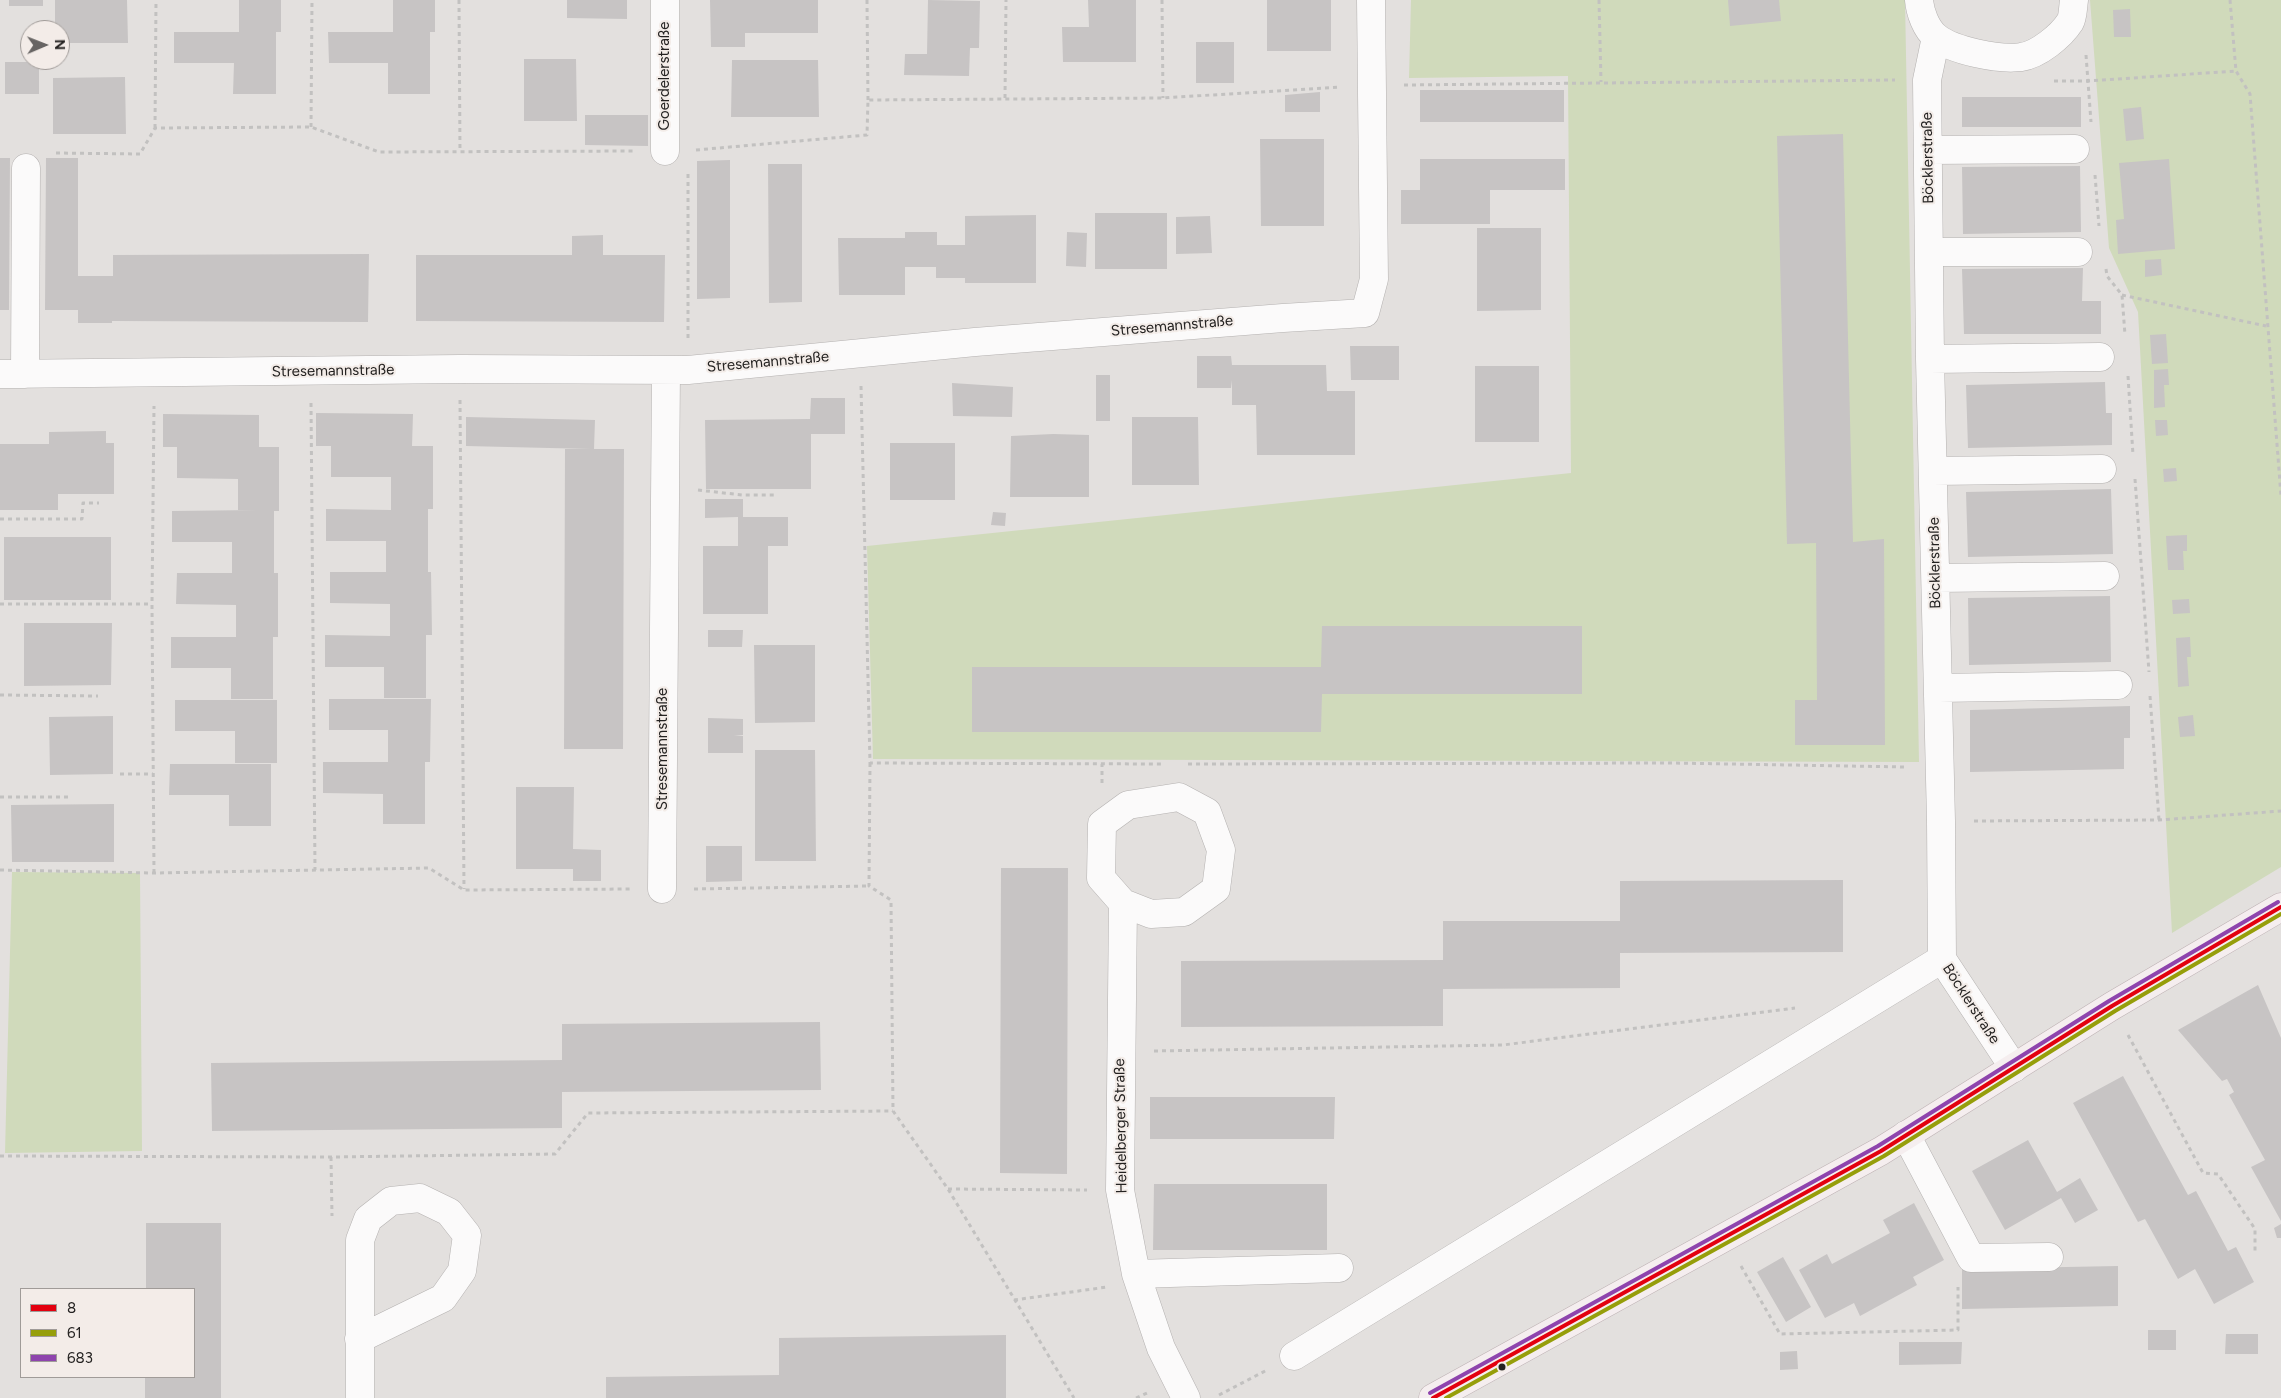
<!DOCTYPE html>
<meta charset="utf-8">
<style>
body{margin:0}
#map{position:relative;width:2281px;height:1398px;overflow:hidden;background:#e3e0de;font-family:Figtree,sans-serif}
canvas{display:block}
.legend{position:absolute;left:20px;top:1288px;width:175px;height:90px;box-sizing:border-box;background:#f3ece8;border:1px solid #a09b98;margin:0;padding:6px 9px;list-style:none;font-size:15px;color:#242221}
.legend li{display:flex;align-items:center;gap:10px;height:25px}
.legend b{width:25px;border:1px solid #a09b98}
.north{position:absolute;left:20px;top:20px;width:50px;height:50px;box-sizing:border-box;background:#f3ece8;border:1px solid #a09b98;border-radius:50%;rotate:89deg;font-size:14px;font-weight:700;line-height:20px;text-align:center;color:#242221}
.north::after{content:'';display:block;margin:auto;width:18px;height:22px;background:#676463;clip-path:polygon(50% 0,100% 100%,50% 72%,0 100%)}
</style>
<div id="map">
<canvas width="2281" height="1398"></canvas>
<ul class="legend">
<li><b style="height:6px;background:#e3000f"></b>8</li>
<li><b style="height:6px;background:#969e0a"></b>61</li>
<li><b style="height:6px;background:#8e44ad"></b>683</li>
</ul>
<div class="north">N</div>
</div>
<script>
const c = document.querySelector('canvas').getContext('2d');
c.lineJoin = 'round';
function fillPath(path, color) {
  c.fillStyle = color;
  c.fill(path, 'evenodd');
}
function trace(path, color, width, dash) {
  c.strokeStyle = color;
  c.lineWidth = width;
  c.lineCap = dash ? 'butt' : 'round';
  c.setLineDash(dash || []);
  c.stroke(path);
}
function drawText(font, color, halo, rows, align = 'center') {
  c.font = font + ' Figtree,sans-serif';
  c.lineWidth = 4;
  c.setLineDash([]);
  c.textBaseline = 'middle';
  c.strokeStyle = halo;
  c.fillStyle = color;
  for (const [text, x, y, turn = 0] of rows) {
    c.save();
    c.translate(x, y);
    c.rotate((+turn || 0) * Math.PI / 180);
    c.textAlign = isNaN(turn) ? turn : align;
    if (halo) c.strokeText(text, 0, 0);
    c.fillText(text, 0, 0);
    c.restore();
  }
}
fillPath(new Path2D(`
 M1411 0H1905L1919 762 873 759 867 546 1571 473 1568 76 1409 78Z
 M2090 0H2281V867L2172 933 2138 312 2109 248Z
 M12 872 140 873 142 1151 5 1153Z`), '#d0dabb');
fillPath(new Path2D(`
 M9 0H43V6H9Z
 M55 0H127L128 43H60V30H55Z
 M239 0H281V32H276V94H233L234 63H174V32H239Z
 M393 0H435V32H430V94H388V63H329L328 32H393Z
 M567 0H627V19L567 18Z
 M710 0H818V33H745V47H711Z
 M928 0 980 1 979 48H970L969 76 904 75 905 54H927Z
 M1088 0H1136V62H1063L1062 27H1089Z
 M1267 0H1331V51H1267Z
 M1728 0H1779L1781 21 1730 26Z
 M2130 9 2131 37H2114L2113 10Z
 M1196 42H1234V83H1196Z
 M524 59H576L577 121H524Z
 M732 60H818L819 117H731Z
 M5 62H39V94H5Z
 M125 77 126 134H53V78Z
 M1420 90H1564V122H1420Z
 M1320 92V112H1285V95Z
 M1962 97H2081V127H1962Z
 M2141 107 2144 139 2126 141 2123 109Z
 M585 115H648V146L585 145Z
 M1843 134 1853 542 1884 539 1885 745H1795V700H1817L1816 543 1787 544 1777 136Z
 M1260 139H1324V226H1261Z
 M0 158H10L9 310H0Z
 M46 158H78V276H113V255L369 254 368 322 112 321V323H78V310H45Z
 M1420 159H1565V190H1490V224H1401V190H1420Z
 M2169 159 2175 249 2118 254 2116 220 2124 219 2119 163Z
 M730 160V298L697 299V161Z
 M768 164H802V302L769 303Z
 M2080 166 2081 232 1963 234 1962 167Z
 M1095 213H1167V269H1095Z
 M1036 215V283H965V278H936V267H905V295H839L838 238H905V232H937V245H965V216Z
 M1210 216 1212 253 1176 254V217Z
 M1477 228H1541V310L1477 311Z
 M1067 232 1087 233 1086 267 1066 266Z
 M603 235V255H665L664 322 416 321V255H572V236Z
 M2161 259 2162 275 2145 277V260Z
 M2083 268 2082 301H2101V334H1964L1962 269Z
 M2166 334 2168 363 2152 364 2150 335Z
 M1350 346H1399V380H1351Z
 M1197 356H1231L1232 365H1326L1327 391H1355V455H1257L1256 405H1232V380L1231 388H1197Z
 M1475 366H1539V442H1475Z
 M2168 369 2169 385H2164L2165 407 2154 408V370Z
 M1096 375H1110V421H1096Z
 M2105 382 2106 413H2112V445L1968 448 1966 385Z
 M952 383 1013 387 1012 417 953 416Z
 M811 398H845V434H811V489H706L705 420 810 419Z
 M316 413 413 414 412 446H433V509H428V572H431L432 635H426V698H384V667H325V635L390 636V604L330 603V572H386V541H326V509L391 510V477H331V446H316Z
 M163 414 259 415V447H279V511H274V573H278V637H273V699H231V668H171V637H236V605L176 604 177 573H232V542H172V511L257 510H238V479L177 478V447H163Z
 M466 417 595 420 594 449H624L623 749H564L565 449H591L466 446Z
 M1132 417H1198L1199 485H1132Z
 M2155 420H2167L2168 435 2156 436Z
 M106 431V443H114V494H58V510H0V444H49V432Z
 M1053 434 1089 435V497H1010L1011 436Z
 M890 443H955V500H890Z
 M2176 468 2177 481 2164 482 2163 469Z
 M2111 489 2113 554 1968 557 1966 492Z
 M705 499H743V517H788V546H768V614H703V546H738V517L705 518Z
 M993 512 1006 513 1005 526 991 525Z
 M2187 535V551H2183L2184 570H2168L2166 536Z
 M4 537H111V600H4Z
 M2110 596 2111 662 1969 665 1968 598Z
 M2189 599 2190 613 2173 614 2172 600Z
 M24 623H112L111 685 24 686Z
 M1322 626H1582V694H1322L1321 732H972V667H1321Z
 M708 630H743L742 647H708Z
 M2190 637 2191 657H2187L2189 686 2178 687 2176 638Z
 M754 645H815V722L755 723Z
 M329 699H431L430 762H425V824H383V794L323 793V762H388V730H329Z
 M175 700H277V763H235V731H175Z
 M2130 706V738H2124V769L1970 772V710Z
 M2193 715 2195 736 2180 737 2178 717Z
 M113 716V774L50 775 49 717Z
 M708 718 743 719V735H734L743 736V753H708Z
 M755 750H815L816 861H755Z
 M170 764H271V826H229V795H169Z
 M516 787H574L573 849 601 850V881H573V869H516Z
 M114 804V862H12L11 805Z
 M706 846H742V881L706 882Z
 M1001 868H1068L1067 1174 1000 1173Z
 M1843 880V952L1620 953V988L1443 989V1026L1181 1027V961L1443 960V921H1620V881Z
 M2258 985 2281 1038V1221L2251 1167 2265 1160 2229 1095 2234 1092 2227 1079 2222 1081 2178 1030Z
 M820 1022 821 1090 562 1092V1128L212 1131 211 1063 562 1060V1024Z
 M2123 1076 2188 1195 2196 1191 2228 1251 2236 1247 2254 1282 2214 1304 2195 1269 2178 1279 2145 1219 2138 1222 2073 1103Z
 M1150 1097H1335L1334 1139H1150Z
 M2028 1140 2057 1192 2080 1178 2098 1210 2075 1223 2061 1198 2005 1230 1972 1171Z
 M1154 1184H1327V1250H1153Z
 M1914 1203 1944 1260 1913 1277 1917 1285 1860 1316 1854 1303 1825 1318 1799 1270 1827 1254 1832 1264 1890 1233 1883 1220Z
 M146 1223H221V1398H145V1377H194V1289H146Z
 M2281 1224V1238H2277L2274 1228Z
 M1783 1257 1811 1307 1786 1322 1757 1272Z
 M2118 1266V1306L1962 1309V1269Z
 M2148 1330H2176V1350H2148Z
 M2226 1334H2258V1354H2225Z
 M1006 1335V1398H606V1377L779 1375V1338Z
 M1899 1342H1962L1961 1364 1899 1365Z
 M1797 1351 1798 1369 1780 1370V1352Z`), '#c7c4c4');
const minor = new Path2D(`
 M1919 0C1920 12 1926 29 1936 37 1953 51 2000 60 2021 57 2038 55 2061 36 2070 22 2073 17 2073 7 2074 0
 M1936 37 1927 80 1930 359 1941 821 1942 959 2014 1068
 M1928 150 2075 149
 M665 151V0
 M1929 252H2078
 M1930 359 2100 357
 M0 374 460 369 688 370 975 342 1283 318 1365 313 1374 279 1371 0
 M25 374 26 168
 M1933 471 2102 469
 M1936 578 2105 576
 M1939 688 2118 685
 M662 889 666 370
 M1123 903 1151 914 1184 912 1216 889 1221 850 1207 812 1179 797 1128 805 1102 824 1101 878 1123 903 1120 1190 1136 1274 1161 1348 1186 1398
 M1906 1135 1971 1258 2049 1257
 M1136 1274 1339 1268
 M359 1339 443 1298 462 1271 467 1235 449 1212 420 1198 391 1201 368 1219 360 1240V1398
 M1294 1356 1942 959`);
const major = new Path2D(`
 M1433 1398 1881 1151 2112 1006 2281 907`);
trace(minor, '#b4b1b0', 29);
trace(major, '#bdb1b3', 29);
trace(new Path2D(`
 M459 0 460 152
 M867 0 868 100
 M1162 0 1163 98
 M1599 0 1601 82
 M2230 0 2236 71 2250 94 2281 496
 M2086 55 2091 122
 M2054 81H2088L2236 71
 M1404 85 1895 80
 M1005 98 1006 0
 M311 127 312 0
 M155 128 156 0
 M696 150 867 135 868 100 1163 98 1340 87
 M56 153 140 154 155 128 311 127 379 152 633 151
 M2095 175 2099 226
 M2106 269 2107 276 2122 295 2125 335
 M2122 295 2266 326
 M688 338V174
 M2128 376 2133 455
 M861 386 870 763 1162 764
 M460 400 464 889
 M311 403 315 870
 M2135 479 2149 672
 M698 490 742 495H776
 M0 519H82L83 503H99
 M0 604H152
 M0 695 98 696
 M2150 696 2159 820
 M870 763 869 886 891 900 893 1111 948 1189 1074 1398
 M1188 764 1672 763 1907 767
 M120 774H153
 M1102 783V764
 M0 797H70
 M1974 821 2159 820 2281 811
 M0 870 154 873 429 868 464 890 631 889
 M154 873 152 604 154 406
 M694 889 869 886
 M2128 1035 2203 1173 2218 1174 2255 1229V1251
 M1154 1051 1503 1045 1795 1008
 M0 1156 331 1157 555 1154 588 1113 893 1111
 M331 1157 332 1216
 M948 1189 1087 1190
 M1741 1266 1780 1334 1958 1330V1287
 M1014 1300 1107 1287
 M1219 1395 1267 1370
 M1136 1398 1147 1393`), '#c2c1c0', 3, [4, 4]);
trace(minor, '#fbfafa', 28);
trace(major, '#f5eeef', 28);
trace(new Path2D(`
 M1433 1398 1881 1151 2112 1006 2281 907`), '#e3000f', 4);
trace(new Path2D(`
 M1446 1398 1884 1156 2115 1011 2281 914`), '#969e0a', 4);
trace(new Path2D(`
 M1430 1393 1878 1146 2109 1001 2278 902`), '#8e44ad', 4);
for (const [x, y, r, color] of [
 [1502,1367,4.5,"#242221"]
]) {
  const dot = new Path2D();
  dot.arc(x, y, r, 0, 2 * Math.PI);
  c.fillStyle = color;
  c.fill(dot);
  trace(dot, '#f3ece8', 2);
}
drawText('15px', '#242221', '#f3ece8', [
 ["Goerdelerstraße",665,76,-90],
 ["Böcklerstraße",1928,158,-91],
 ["Stresemannstraße",1172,326,-5],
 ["Stresemannstraße",768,362,-5],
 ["Stresemannstraße",333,371,-1],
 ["Böcklerstraße",1935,563,-91],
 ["Stresemannstraße",663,749,-90],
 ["Böcklerstraße",1971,1004,57],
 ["Heidelberger Straße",1121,1126,-91]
]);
</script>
